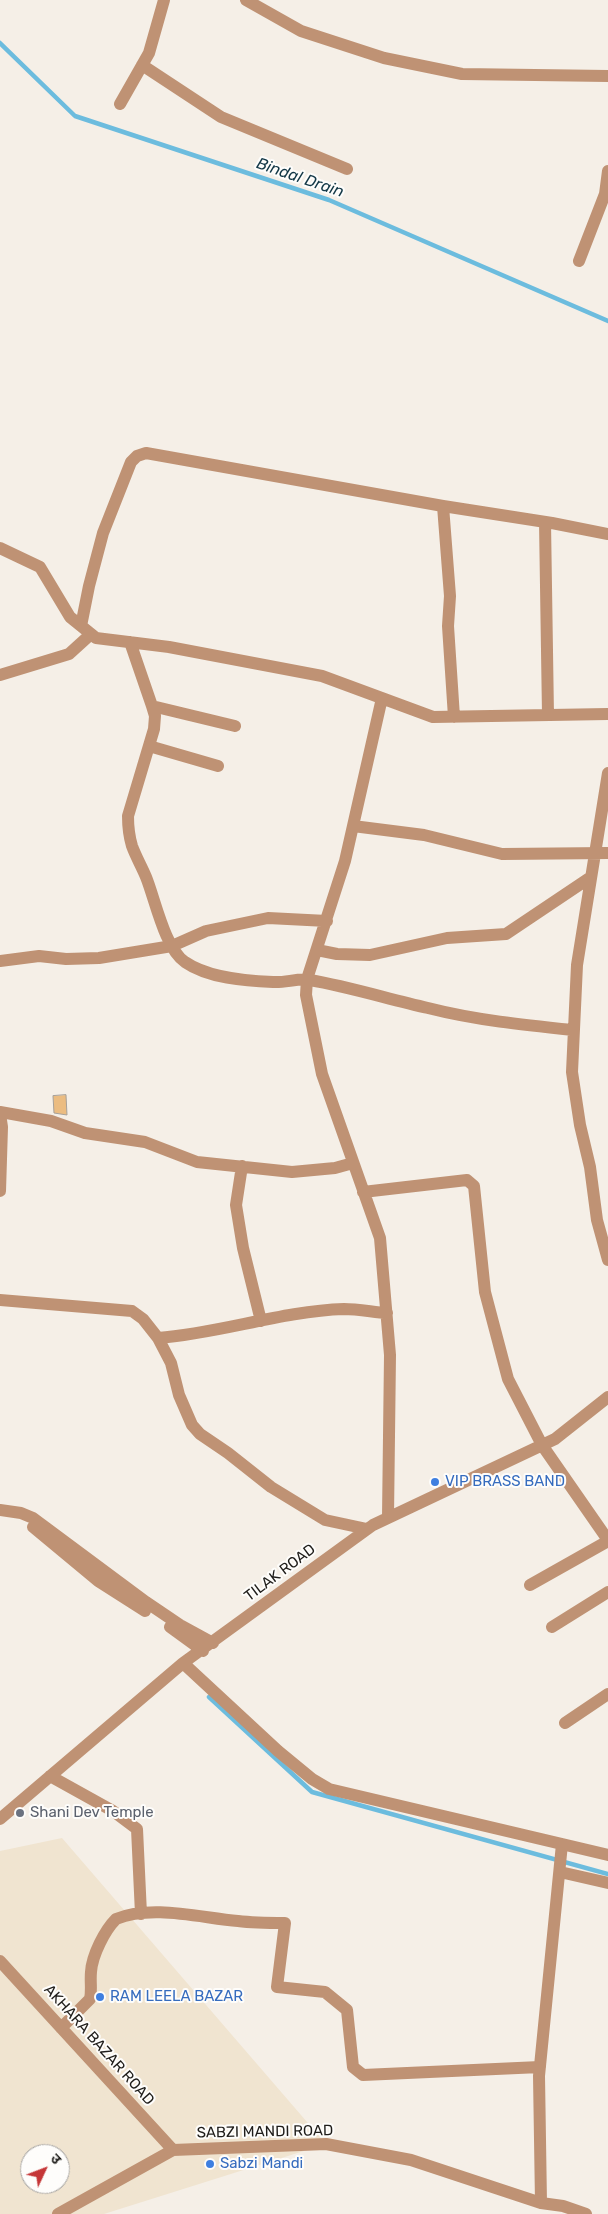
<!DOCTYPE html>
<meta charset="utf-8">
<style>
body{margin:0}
#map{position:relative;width:608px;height:2214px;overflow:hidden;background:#f5efe7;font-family:Rubik,"Noto Sans Devanagari",sans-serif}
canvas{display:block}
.north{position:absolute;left:20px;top:2144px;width:50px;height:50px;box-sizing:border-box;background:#fefdfb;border:1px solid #a5a3a1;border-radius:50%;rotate:47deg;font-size:14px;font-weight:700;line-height:20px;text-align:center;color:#1f1d1a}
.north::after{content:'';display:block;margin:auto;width:18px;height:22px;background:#c53637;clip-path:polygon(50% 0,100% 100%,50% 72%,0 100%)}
</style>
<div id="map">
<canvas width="608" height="2214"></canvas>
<div class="north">उ</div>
</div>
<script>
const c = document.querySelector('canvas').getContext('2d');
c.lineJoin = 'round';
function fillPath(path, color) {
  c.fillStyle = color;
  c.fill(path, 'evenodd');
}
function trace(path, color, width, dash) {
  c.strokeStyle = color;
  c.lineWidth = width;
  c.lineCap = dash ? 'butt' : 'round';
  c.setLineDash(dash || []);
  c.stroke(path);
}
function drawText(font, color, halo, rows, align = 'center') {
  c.font = font + ' Rubik,sans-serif';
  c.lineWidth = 4;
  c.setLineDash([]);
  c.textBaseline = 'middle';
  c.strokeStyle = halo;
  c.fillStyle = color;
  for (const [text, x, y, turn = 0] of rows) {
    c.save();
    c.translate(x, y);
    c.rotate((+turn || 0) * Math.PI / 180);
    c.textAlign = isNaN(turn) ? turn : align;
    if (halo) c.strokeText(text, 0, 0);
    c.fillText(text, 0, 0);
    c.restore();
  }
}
fillPath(new Path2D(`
 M62 1838 326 2144 104 2214H0V1851ZM30 2154H60V2184H30Z`), '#f0e4d0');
trace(new Path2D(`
 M0 43 75 116 329 200 608 321
 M209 1697 312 1792 608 1874`), '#6cbcde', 4.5);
const building = new Path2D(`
 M66 1095 67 1115 54 1113 53 1096Z`);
fillPath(building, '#ebbc81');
trace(building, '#a6a099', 1);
trace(new Path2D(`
 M246 0 301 31 384 58 462 74 608 76
 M142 65 221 117 347 169
 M120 104 149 53 164 0
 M579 261 605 194 608 171
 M443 506 450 596 448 626 454 717
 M545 522 548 715
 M0 548 40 567 70 617 96 638 169 647 322 676 433 717 608 714
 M81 626 89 586 103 533 131 462 137 456 146 453 443 506 552 523 608 534
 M130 642 152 706 155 716 154 729 128 816C128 827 129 836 132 846 136 857 142 867 146 877 155 899 165 949 185 962 208 978 245 981 273 982 285 983 298 978 310 980 350 987 388 999 428 1008 475 1020 524 1025 573 1030
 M0 675 69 654 91 634
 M382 698 345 861 307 979 306 995 322 1074 380 1238 390 1355 388 1517
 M152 706 235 726
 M149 746 218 766
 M608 773 577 965 572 1072 580 1125 590 1167 597 1220 608 1260
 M353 826 424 835 502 854 608 853
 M317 950 337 954 370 955 447 938 506 934 591 877
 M0 961 39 956 66 959 99 958 172 946 206 931 268 918 327 921
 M0 1112 51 1121 85 1133 145 1142 197 1162 292 1172 335 1168 353 1163
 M0 1114 2 1127 0 1191
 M242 1166 236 1205 243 1248 261 1321
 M363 1192 467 1180 474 1186 485 1292 508 1379 542 1445 608 1540
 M0 1300 132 1311 143 1319 158 1338 171 1363 179 1395 192 1425 200 1434 228 1453 271 1487 325 1520 367 1529
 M158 1338C221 1333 282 1311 344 1309 358 1309 373 1312 387 1313
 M0 1510 21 1513 33 1518 146 1602 180 1625 213 1643
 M33 1527 98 1581 145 1611
 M530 1585 608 1541
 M170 1627 203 1651
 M552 1627 608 1592
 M183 1663 278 1751 312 1779 329 1789 608 1855
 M565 1723 608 1694
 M50 1776 113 1811 137 1829 141 1914
 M0 1819 183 1663 373 1525 555 1439 608 1397
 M560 1872 608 1883
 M0 1961 173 2150
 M61 2028 90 1999C92 1990 90 1981 91 1972 92 1955 105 1930 116 1919 152 1904 201 1918 238 1921 254 1923 269 1923 285 1923L277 1987 325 1992 347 2010 353 2067 363 2075 540 2067
 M541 2203 539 2076 562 1844
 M58 2214 173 2150 326 2144 411 2160 541 2203 563 2206 586 2214`), '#bf9274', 12);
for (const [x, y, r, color] of [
 [435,1482,5,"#3f7fe0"],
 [20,1813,5,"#6b7280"],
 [100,1997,5,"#3f7fe0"],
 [210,2164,5,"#3f7fe0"]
]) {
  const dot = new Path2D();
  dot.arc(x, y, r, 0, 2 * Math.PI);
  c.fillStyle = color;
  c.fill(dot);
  trace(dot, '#fefdfb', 2);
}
drawText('15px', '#366cbe', '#fefdfb', [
 ["VIP BRASS BAND",445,1482],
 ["RAM LEELA BAZAR",110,1997],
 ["Sabzi Mandi",220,2164]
], 'left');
drawText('15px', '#1f1d1a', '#fefdfb', [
 ["TILAK ROAD",280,1573,-37],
 ["AKHARA BAZAR ROAD",99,2045,48],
 ["SABZI MANDI ROAD",265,2132,-1]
]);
drawText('15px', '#5b616d', '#fefdfb', [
 ["Shani Dev Temple",30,1813]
], 'left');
drawText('italic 16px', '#123746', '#fefdfb', [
 ["Bindal Drain",300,178,19]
]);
</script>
